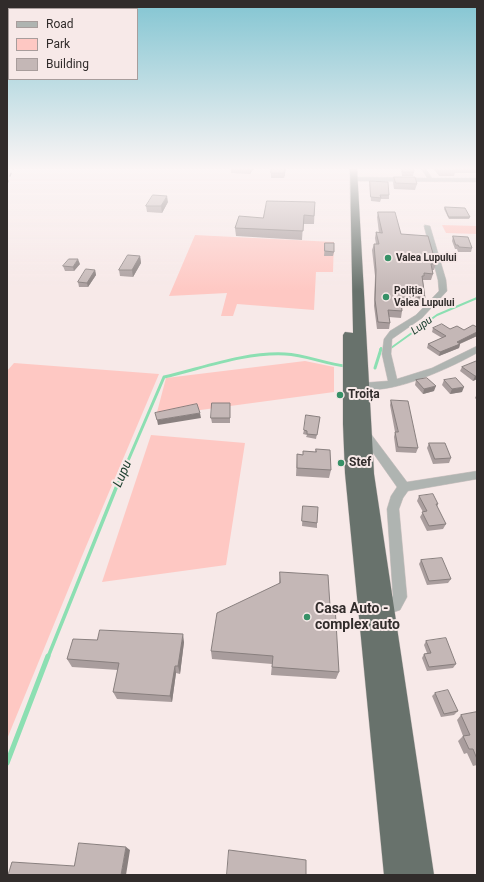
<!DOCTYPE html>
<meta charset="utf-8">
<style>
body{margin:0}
#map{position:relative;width:484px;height:882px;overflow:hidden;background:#f7e9e8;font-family:Roboto,sans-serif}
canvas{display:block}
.frame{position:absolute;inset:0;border:8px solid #312c2b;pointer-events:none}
.legend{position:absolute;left:8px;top:8px;width:130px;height:72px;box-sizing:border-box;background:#f7e9e8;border:1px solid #a89d9c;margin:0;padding:5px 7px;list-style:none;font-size:12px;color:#312c2b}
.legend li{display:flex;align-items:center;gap:8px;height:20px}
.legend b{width:20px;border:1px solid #a89d9c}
</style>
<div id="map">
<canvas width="484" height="882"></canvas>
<div class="frame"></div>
<ul class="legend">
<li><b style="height:5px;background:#afb4b1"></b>Road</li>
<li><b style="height:11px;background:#fec8c3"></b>Park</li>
<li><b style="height:11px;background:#c4b7b6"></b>Building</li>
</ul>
</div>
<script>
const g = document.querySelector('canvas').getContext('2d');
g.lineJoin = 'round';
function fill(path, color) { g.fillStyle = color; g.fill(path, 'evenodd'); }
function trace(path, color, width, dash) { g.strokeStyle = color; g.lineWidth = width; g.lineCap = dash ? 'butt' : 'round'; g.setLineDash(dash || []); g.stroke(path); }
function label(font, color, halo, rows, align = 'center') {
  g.font = font + ' Roboto,sans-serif'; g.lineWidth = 4; g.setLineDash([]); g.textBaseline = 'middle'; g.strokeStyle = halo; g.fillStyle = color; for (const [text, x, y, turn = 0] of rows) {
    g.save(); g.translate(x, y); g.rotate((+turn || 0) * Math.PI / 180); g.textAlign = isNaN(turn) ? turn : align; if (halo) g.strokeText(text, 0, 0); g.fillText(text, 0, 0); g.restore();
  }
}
fill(new Path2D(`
 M 442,225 L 477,226 L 477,234 L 446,233 Z
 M 195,235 L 334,242 L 333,272 L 316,272 L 314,310 L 237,304 L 233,316 L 221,316 L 227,293 L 169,296 Z
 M 305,361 L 334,367 L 334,392 L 156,416 L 166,378 Z
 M 14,363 L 159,374 L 82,556 L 7,739 L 7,371 Z
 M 151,435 L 245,443 L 226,565 L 102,582 Z`), '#fec8c3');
trace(new Path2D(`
 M 391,348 L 437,315 L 477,298
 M 380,350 L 381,348`), '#8cdfb2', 2);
trace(new Path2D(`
 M 375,368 L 381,349
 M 118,484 L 164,377 C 203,368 245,352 285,354 C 306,355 325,364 346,366`), '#8cdfb2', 3);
trace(new Path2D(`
 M 48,657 L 118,483`), '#8cdfb2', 3.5);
trace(new Path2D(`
 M 7,763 L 48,656`), '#8cdfb2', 5);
const minor = new Path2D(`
 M 421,168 L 425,168 L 432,178 L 477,178 L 477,182 L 354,181 L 351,179 L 354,177 L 427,178 Z
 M 425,225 L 430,226 L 446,280 L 447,291 L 422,318 L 392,339 L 391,354 L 397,379 L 432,368 L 477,346 L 477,353 C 450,368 389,397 358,388 L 356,386 L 358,384 L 361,383 L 388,381 L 382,354 L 384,339 L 390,331 L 416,315 L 439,291 L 438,280 L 424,226 Z
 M 364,429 L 368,430 L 407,482 L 477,471 L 477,479 L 408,491 L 403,498 L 399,509 L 407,597 L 400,610 L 383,616 L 378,614 L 376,609 L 378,604 L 390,600 L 393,596 L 387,509 L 391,496 L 397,487 L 359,433 L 360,430 Z`);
const highway = new Path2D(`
 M 350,168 L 357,168 L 374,474 L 434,875 L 384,875 L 345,473 L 343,424 L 343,335 L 345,332 L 353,333 Z`);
trace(minor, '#d3c7c6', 1);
trace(highway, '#d3c7c6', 1);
fill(minor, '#afb4b1');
fill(highway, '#68726c');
trace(new Path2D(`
 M 7,184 L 13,168`), '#5f5857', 1.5, [4, 4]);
fill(new Path2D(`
 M 231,168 L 254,168 L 250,174 L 231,173 Z
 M 272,168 L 286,168 L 284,178 L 271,178 L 271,173 Z
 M 401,168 L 413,168 L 414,172 L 413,176 L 402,176 Z
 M 434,168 L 477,168 L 477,173 L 455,173 L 454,176 L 439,176 L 434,169 Z
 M 394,177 L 417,184 L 415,190 L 394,189 L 393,183 Z
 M 370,181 L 389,195 L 389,199 L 381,199 L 380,202 L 371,201 L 370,185 Z
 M 168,202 L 162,213 L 147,212 L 146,206 Z
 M 315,202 L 314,224 L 303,224 L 302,240 L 236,236 L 235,228 L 263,218 Z
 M 445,207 L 470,217 L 469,219 L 449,219 L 444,209 Z
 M 378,212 L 401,234 L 436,264 L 434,270 L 432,270 L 433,274 L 431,280 L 423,280 L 423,281 L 425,298 L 423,304 L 417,304 L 416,306 L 402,305 L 402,311 L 401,318 L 389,317 L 390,323 L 389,329 L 377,329 L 374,306 L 375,276 L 372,250 L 374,244 L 376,244 L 375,238 L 376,232 L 379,233 L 377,217 Z
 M 453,236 L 472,248 L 471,252 L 458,252 L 457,249 L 455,249 L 452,241 Z
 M 325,243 L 334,252 L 333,256 L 324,256 Z
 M 140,256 L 141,263 L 133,277 L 120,276 L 119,270 Z
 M 80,264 L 74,271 L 65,271 L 63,266 Z
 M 95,270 L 96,275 L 88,287 L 79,287 L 78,282 Z
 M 477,327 L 477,336 L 460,344 L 459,348 L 439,356 L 427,348 L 428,344 L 442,338 L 432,332 L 433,328 L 464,330 Z
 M 477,361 L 477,379 L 473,381 L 460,371 L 462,367 Z
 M 416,380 L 434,391 L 423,394 L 415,385 Z
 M 444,380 L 462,392 L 450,394 L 442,385 Z
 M 477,394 L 477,400 L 475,398 Z
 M 391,400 L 418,448 L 416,453 L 396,452 L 394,437 L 395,432 L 390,405 Z
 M 230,403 L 230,423 L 212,423 L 211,418 Z
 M 320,417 L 316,439 L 306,437 L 307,435 L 303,434 L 304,430 Z
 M 429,443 L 451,458 L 449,463 L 433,464 L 427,448 Z
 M 316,449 L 331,470 L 329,478 L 296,476 L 297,454 L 303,455 L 303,451 L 315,452 Z
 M 419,496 L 438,504 L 437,507 L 446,524 L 443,529 L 427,531 L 420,517 L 423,512 L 417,501 Z
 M 303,506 L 317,523 L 317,528 L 302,526 Z
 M 421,560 L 451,579 L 448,583 L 427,585 L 419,564 Z
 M 280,572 L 330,606 L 339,672 L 336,679 L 271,675 L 272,664 L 212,659 L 211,651 L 279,583 Z
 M 97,640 L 184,642 L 180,674 L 176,673 L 172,702 L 117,699 L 113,692 L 118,670 L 72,667 L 67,659 Z
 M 426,641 L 456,664 L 453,668 L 427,671 L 422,658 L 424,654 L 427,653 L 424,645 Z
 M 435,693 L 458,711 L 454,715 L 441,717 L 432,696 Z
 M 477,712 L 477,765 L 473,766 L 467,753 L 464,754 L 458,741 L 463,736 L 457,720 L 461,715 Z`), '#a99d9d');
fill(new Path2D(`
 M 250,168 L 254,168 L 250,174 Z
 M 285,168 L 286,168 L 284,178 L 284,173 Z
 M 167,196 L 168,202 L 162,213 L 161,206 Z
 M 140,256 L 141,263 L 133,277 L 132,270 Z
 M 78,259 L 80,264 L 74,271 L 73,267 Z
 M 95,270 L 96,275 L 88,287 L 87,283 Z
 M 477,332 L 477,336 L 459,344 L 460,344 L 459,348 L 439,356 L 440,352 L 457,342 Z
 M 475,376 L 477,376 L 477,379 L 473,381 Z
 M 436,386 L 434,391 L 423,394 L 424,389 Z
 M 464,387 L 462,392 L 450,394 L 452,389 Z
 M 200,413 L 201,418 L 158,425 L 157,420 Z
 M 183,634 L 184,642 L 180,674 L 178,666 Z
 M 175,666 L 176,673 L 172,702 L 170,696 Z
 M 126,847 L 130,850 L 126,875 L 121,875 Z`), '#89807f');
const building = new Path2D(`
 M 272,168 L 285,168 L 284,173 L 271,173 Z
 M 402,168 L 413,168 L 414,172 L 403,172 Z
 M 437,168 L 477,168 L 453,168 L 456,171 L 440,171 Z
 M 394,177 L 415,177 L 417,184 L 396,183 Z
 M 370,181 L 388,182 L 389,195 L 380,195 L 381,198 L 371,197 Z
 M 153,195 L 167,196 L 161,206 L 146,206 Z
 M 267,201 L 315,202 L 314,216 L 304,215 L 303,231 L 235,228 L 239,216 L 263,218 Z
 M 445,207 L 465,208 L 470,217 L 449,217 Z
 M 378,212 L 395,212 L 401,234 L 428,236 L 436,264 L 431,264 L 433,274 L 424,273 L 424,276 L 422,276 L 425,298 L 418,297 L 418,300 L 401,298 L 402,311 L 388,310 L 390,323 L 378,322 L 375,300 L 376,270 L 374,244 L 379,244 L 376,232 L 382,233 Z
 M 453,236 L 468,237 L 472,248 L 459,247 L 458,245 L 456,245 Z
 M 325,243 L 334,243 L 334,252 L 325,251 Z
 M 128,255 L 140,256 L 132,270 L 119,270 Z
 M 69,259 L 78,259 L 73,267 L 63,266 Z
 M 86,269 L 95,270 L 87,283 L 78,282 Z
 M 442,324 L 450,329 L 457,326 L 464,330 L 473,325 L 477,327 L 477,332 L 457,342 L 460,344 L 440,352 L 428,344 L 446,336 L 433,328 Z
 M 477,361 L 477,376 L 475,376 L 462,367 Z
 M 427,378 L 436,386 L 424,389 L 416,380 Z
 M 456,378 L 464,387 L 452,389 L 444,380 Z
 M 391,400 L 408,401 L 418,448 L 398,447 L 395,432 L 398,432 Z
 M 212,403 L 230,403 L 230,418 L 211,418 Z
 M 197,404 L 200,413 L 157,420 L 155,413 Z
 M 306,415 L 320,417 L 317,435 L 307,434 L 307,431 L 304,430 Z
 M 429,443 L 445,443 L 451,458 L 435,459 Z
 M 316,449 L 330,450 L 331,470 L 297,468 L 297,454 L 303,455 L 303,451 L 316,452 Z
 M 433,494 L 438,504 L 436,504 L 446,524 L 429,526 L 422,512 L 427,511 L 419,496 Z
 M 303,506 L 318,507 L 317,523 L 302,521 Z
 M 442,558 L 451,579 L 429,581 L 421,560 Z
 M 280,572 L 328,575 L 330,606 L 335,606 L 339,672 L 272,667 L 273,656 L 211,651 L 217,613 L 280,583 Z
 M 100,630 L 183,634 L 178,666 L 175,666 L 170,696 L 113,692 L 119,663 L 67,659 L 73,639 L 97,640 Z
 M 446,638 L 456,664 L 429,667 L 424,654 L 431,653 L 426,641 Z
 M 448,690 L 458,711 L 444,714 L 435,693 Z
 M 477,712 L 477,759 L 473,749 L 469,749 L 463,736 L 470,735 L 461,715 Z
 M 79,843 L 126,847 L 121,875 L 8,875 L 12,862 L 74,866 Z
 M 229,850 L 306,860 L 306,875 L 227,875 Z`);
fill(building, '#c4b7b6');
trace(building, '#89807f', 1);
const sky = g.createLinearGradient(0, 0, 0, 291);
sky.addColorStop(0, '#83c5d2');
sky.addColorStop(0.58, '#fbf5f5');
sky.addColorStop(1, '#fbf5f500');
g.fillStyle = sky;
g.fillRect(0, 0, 484, 291);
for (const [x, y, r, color] of [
 [388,258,4,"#379167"],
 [386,297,4,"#379167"],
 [340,395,4,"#379167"],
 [341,463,4,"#379167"],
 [307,617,4,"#379167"]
]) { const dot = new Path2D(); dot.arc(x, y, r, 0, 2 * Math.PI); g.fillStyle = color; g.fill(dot); trace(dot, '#f7e9e8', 1.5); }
label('bold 10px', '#312c2b', '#f7e9e8', [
 ["Valea Lupului",396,258],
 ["Poliția",394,291],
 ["Valea Lupului",394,303]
], 'left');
label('italic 11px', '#183c2b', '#f7e9e8', [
 ["Lupu",422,326,-36]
]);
label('bold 12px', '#312c2b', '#f7e9e8', [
 ["Troița",348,395],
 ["Stef",349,463]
], 'left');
label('italic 13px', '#183c2b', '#f7e9e8', [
 ["Lupu",123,474,-67]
]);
label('bold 14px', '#312c2b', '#f7e9e8', [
 ["Casa Auto -",315,609],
 ["complex auto",315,625]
], 'left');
</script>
